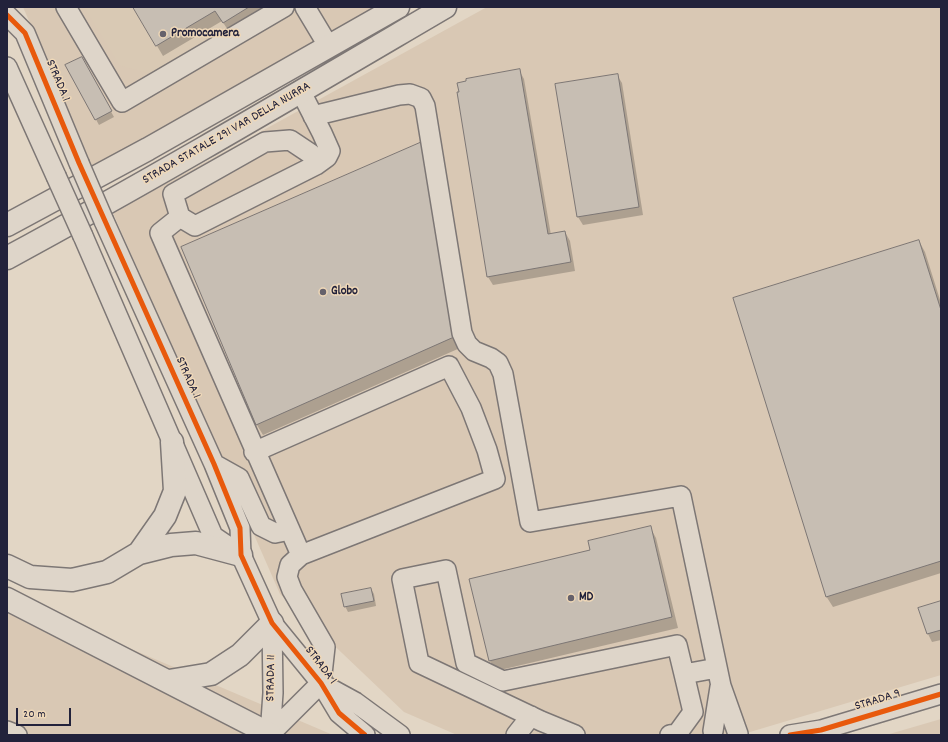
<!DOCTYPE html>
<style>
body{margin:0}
#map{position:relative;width:948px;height:742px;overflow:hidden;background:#e2d6c5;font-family:Dekko,sans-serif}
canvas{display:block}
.frame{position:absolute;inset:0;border:8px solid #22223b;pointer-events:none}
.scale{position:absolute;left:16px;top:708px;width:55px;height:18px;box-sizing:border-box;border:2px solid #22223b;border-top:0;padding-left:5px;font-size:12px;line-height:14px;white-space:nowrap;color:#22223b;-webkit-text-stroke:3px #efd8b8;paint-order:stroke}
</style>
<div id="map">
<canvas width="948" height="742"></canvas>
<div class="frame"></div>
<div class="scale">20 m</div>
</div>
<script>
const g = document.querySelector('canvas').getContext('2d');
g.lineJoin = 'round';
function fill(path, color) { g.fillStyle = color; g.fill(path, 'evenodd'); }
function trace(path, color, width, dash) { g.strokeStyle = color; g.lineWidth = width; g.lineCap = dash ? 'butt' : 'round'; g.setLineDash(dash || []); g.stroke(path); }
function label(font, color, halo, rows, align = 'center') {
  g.font = font + ' Dekko,sans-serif'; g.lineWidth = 3; g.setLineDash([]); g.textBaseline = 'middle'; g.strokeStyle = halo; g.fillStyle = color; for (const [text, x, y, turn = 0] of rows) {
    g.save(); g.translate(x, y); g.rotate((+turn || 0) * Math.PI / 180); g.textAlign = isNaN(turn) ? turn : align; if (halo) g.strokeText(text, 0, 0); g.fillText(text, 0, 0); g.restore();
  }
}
fill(new Path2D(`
 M 23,7 L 381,7 L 93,169 Z
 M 487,7 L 941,7 L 941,675 L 740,735 L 457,735 L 404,712 L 280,594 L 113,213 Z
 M 7,596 L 333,735 L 7,735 Z
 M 941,719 L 941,735 L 886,735 Z`), '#d9c8b4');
fill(new Path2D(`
 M 84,7 L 133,7 L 156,46 L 215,11 L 223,23 L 249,7 L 256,18 L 158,76 L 119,65 Z`), '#d9c9b4');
fill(new Path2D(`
 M 134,7 L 274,7 L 230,33 L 222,21 L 163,56 Z
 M 81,58 L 114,117 L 99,125 L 67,66 Z
 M 519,70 L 524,79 L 551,235 L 565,232 L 570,241 L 575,271 L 493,285 L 488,277 Z
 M 617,75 L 622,83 L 643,215 L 583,225 L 578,217 L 557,85 Z
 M 427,154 L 460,348 L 263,435 L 257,425 L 182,248 Z
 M 919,241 L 925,252 L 941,303 L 941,573 L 833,607 L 826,596 Z
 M 650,527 L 656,538 L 678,628 L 496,671 L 490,661 L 591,551 Z
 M 371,589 L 374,594 L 376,606 L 348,612 L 345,606 Z
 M 941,602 L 941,640 L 932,642 L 928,634 L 920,609 Z`), '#0003');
const building = new Path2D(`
 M 133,7 L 249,7 L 223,23 L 215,11 L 156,46 Z
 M 82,57 L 112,111 L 95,120 L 65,65 Z
 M 520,69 L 548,234 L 565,231 L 571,262 L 487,277 L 457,92 L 459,92 L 457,83 L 466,81 L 466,79 Z
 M 618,74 L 639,207 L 577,217 L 555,84 Z
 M 422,142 L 454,337 L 256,425 L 181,247 Z
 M 919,240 L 941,310 L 941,561 L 826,597 L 733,298 Z
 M 651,526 L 672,617 L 489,661 L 469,579 L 590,550 L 588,541 Z
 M 371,588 L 374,601 L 344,607 L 341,594 Z
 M 941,601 L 941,630 L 927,634 L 918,608 Z`);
fill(building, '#c7beb3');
trace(building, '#7d7775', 1);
const minor = new Path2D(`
 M 66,7 L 122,102 L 284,7
 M 305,7 L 329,47
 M 7,15 L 25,33 L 79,163
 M 7,67 L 56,176
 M 313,116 L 399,95 L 410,94 L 421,98 L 425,106 L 462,333 L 467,344 L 474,351 L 491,358 L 498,363 L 503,374 L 530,522 L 681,496 L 721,686 L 738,734
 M 180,217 L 173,194 L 265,142 L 290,140 L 311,154 L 316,165
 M 104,221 L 214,464 L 240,528 L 241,555 L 272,623 L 321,683 L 339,713 L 365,735
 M 83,236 L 213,536 L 235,551
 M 254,452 L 449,366 L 471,408 L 487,450 L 495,479 L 301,555 L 290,565 L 287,577 L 292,590 L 325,647 L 321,683
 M 214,464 L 239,478 L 261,526 L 275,533 L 290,530
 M 301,555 L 160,233 L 180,217 L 195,226 L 316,165 L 327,157 L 330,151 L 322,133 L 301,92
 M 322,684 L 355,702 L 400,735
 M 7,731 L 17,735
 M 713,731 L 720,687
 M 270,734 L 321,683
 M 270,735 L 273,693 L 272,623
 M 516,735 L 531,716
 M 575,735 L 541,721 L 419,663 L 402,579 L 446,570 L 466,663 L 503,681 L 677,645 L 684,674 L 717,668
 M 670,735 L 677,734 L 693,712 L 684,674
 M 790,735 L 821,730 L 941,694`);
const major = new Path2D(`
 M 7,225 L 148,149 L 398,7
 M 7,258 C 155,178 300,92 445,7
 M 139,553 L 171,545 L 196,543 L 241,555
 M 7,566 L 30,577 L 72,580 L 107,572 L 139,553 L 165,516 L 175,491 L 172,442
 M 7,599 L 270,734
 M 169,681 L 211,674 L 240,655 L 272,623`);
trace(minor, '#7d7775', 22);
trace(major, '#7d7775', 25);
trace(minor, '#ded5c9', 19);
trace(major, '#ded5c9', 22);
const minorBridge = new Path2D(`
 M 79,163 L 104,221
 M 56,176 L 83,236`);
trace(minorBridge, '#7d7775', 22, []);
trace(minorBridge, '#ded5c9', 19);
trace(new Path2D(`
 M 7,15 L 25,33 L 79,163 L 214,464 L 240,528 L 241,555 L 272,623 L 321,683 L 339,713 L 365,735
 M 790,735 L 821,730 L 941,694`), '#e8590c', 5);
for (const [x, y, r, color] of [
 [163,34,4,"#65616b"],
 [323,292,4,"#65616b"],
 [571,598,4,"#65616b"]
]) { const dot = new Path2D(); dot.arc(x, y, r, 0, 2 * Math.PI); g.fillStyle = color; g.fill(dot); trace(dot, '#efd8b8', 1.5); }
label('bold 13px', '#22223b', '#efd8b8', [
 ["Promocamera",171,34],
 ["Globo",331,292],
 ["MD",579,598]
], 'left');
label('13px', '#22223b', '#efd8b8', [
 ["STRADA 1",57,81,67],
 ["STRADA STATALE 291 VAR DELLA NURRA",227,134,-30],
 ["STRADA 1",187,378,66],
 ["STRADA 1",320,666,53],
 ["STRADA 11",272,678,-89],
 ["STRADA 9",878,701,-17]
]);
</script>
